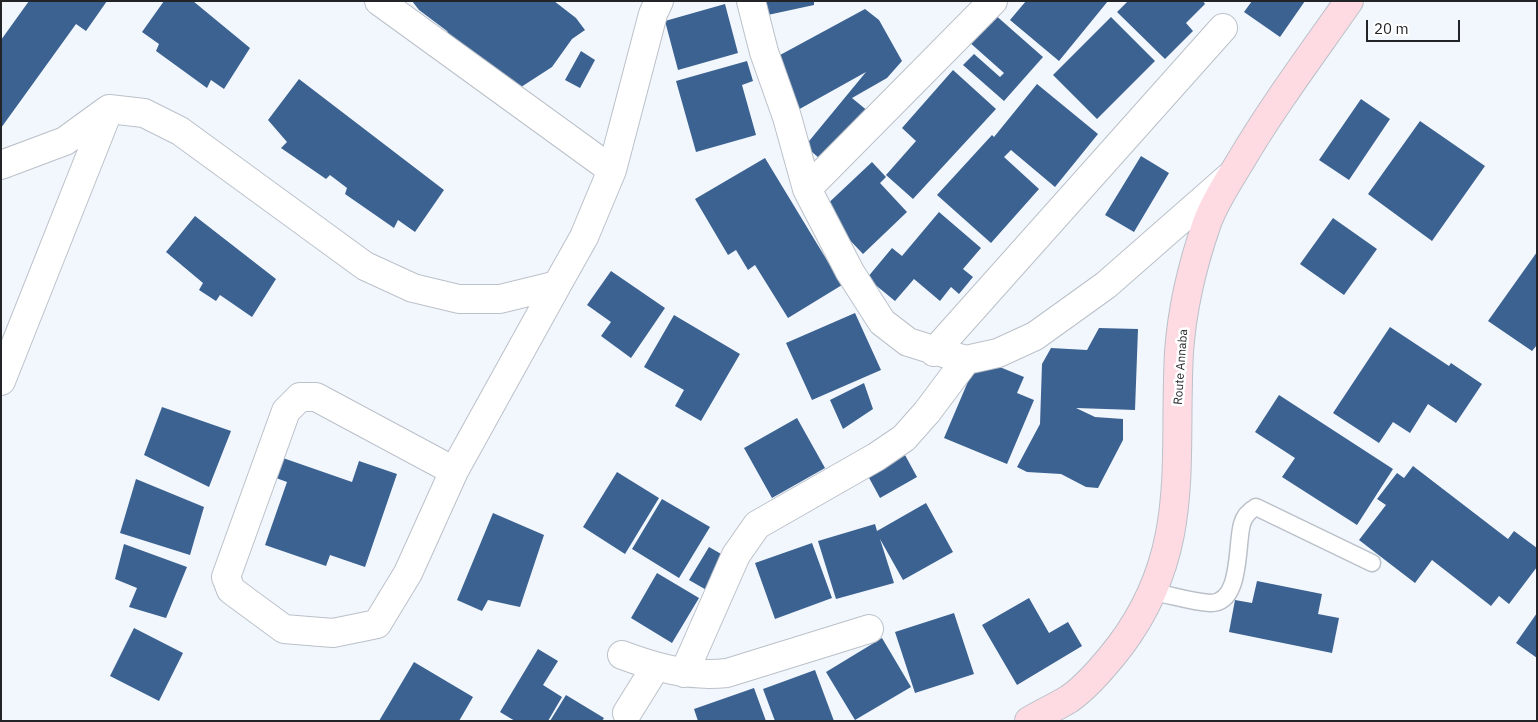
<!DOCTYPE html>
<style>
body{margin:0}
#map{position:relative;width:1538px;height:722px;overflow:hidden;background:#f2f7fe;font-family:"IBM Plex Sans",sans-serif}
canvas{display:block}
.frame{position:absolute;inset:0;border:2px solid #222427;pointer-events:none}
.scale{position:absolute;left:1366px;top:20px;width:94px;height:22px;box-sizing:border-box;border:2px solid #222427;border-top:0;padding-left:6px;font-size:15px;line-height:18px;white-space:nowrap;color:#222427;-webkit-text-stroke:4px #fff;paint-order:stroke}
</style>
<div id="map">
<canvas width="1538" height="722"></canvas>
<div class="frame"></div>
<div class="scale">20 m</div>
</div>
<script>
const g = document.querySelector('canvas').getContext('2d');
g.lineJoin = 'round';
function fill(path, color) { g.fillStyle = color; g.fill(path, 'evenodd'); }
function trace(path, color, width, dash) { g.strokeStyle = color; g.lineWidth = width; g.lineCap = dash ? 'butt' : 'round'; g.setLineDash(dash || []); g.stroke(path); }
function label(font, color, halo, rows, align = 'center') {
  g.font = font + ' "IBM Plex Sans",sans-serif'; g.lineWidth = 5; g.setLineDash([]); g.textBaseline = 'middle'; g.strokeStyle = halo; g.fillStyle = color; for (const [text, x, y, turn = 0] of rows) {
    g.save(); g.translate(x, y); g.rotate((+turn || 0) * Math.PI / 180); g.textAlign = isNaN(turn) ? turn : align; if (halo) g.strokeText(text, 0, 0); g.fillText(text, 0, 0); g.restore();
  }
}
fill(new Path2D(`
 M 29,1 L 107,1 L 86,31 L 76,24 L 1,128 L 1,40 Z
 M 164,1 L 193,1 L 250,48 L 224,89 L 211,80 L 207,88 L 156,51 L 159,44 L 142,32 Z
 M 412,1 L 554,1 L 576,18 L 585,30 L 572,39 L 552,67 L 518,89 L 455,43 L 447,31 L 419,10 Z
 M 760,1 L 814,1 L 814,5 L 763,16 Z
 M 1026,1 L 1108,1 L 1059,61 L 1010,20 Z
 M 1128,1 L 1203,1 L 1205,4 L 1186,23 L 1193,31 L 1165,59 L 1117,12 Z
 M 1252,1 L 1305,1 L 1280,37 L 1244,12 Z
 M 725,4 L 738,53 L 678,70 L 665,21 Z
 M 865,9 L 879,20 L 902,61 L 887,78 L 852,98 L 869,112 L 819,158 L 805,146 L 866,72 L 796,111 L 769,61 Z
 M 993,13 L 1043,57 L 1004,101 L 963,65 L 974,54 L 1000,77 L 1004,73 L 968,41 Z
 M 1111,17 L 1155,61 L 1097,119 L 1053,75 Z
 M 581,51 L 595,60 L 580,88 L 565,80 Z
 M 747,61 L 753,81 L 742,85 L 756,135 L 696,152 L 676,81 Z
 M 953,70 L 996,109 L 913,199 L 886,175 L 916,141 L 902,128 Z
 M 299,79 L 444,190 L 415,232 L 398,220 L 394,228 L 345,194 L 347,188 L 330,175 L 326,179 L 281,148 L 287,142 L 268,120 Z
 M 1037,84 L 1098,134 L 1055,187 L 1011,150 L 1004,157 L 1039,189 L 991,243 L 937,195 L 992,135 L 994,137 Z
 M 1361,99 L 1390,119 L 1349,180 L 1319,160 Z
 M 1420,121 L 1485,166 L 1432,241 L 1368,194 Z
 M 1141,156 L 1169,173 L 1134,232 L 1105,215 Z
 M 765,158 L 842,285 L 788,318 L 755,265 L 748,270 L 736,250 L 728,255 L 695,199 Z
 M 872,162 L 886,177 L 880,183 L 907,212 L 863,254 L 821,210 Z
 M 939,212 L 981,248 L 963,269 L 973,277 L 959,294 L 951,287 L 940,301 L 914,279 L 895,301 L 867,278 L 892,248 L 902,256 Z
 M 195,216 L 276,279 L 252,317 L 220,295 L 216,301 L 199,290 L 203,283 L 166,252 Z
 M 1333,218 L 1377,249 L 1344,295 L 1300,264 Z
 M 1537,252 L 1537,345 L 1532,351 L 1488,321 Z
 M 611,271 L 665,308 L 631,358 L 601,336 L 611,322 L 587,305 Z
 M 855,313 L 881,370 L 812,400 L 786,343 Z
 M 674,315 L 740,354 L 701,421 L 675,406 L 684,390 L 644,367 Z
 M 1390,327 L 1449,366 L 1451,363 L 1482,384 L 1456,423 L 1428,404 L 1410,433 L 1393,422 L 1379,443 L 1333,413 Z
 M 1099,328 L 1138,329 L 1135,410 L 1076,408 L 1095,417 L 1123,419 L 1123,440 L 1098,488 L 1086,487 L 1061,474 L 1027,472 L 1017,467 L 1040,424 L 1042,364 L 1051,348 L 1087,350 Z
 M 978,358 L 1024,377 L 1017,393 L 1034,400 L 1007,464 L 944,438 Z
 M 864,383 L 873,409 L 843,429 L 830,400 Z
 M 1279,395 L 1393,469 L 1357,525 L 1282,477 L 1295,458 L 1255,432 Z
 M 162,407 L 231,431 L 209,487 L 144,455 Z
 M 797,418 L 825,468 L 772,498 L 744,448 Z
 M 905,455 L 917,477 L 880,498 L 868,476 Z
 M 283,458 L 352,482 L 359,461 L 397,474 L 365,567 L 330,555 L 326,566 L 265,545 L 287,482 L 276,478 Z
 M 1413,466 L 1508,539 L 1514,531 L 1537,548 L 1537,567 L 1509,604 L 1499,596 L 1491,606 L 1432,560 L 1415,583 L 1359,540 L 1386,505 L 1377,499 L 1397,473 L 1404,478 Z
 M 617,472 L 659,498 L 625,554 L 583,527 Z
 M 136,479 L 204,507 L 190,555 L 120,533 Z
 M 662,499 L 710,527 L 679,578 L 632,549 Z
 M 926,503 L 953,552 L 903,580 L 880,539 L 894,583 L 836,599 L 818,541 L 875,524 L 877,531 Z
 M 493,513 L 544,535 L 520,607 L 488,600 L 482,611 L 457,600 Z
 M 812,543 L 832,598 L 775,619 L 755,563 Z
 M 124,544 L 187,567 L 166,618 L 129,607 L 137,588 L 115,579 Z
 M 709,547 L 730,559 L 710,592 L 689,580 Z
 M 657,573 L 699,598 L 672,643 L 631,618 Z
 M 1257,581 L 1322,594 L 1318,614 L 1339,618 L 1332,653 L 1229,632 L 1235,600 L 1252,603 Z
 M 1029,598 L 1049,633 L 1068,622 L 1082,646 L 1017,685 L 982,625 Z
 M 954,613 L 974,674 L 915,693 L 895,632 Z
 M 1537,613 L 1537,658 L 1516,643 Z
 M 134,628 L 183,653 L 159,701 L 110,676 Z
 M 882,638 L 911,687 L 855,720 L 826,672 Z
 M 538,649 L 558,661 L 543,685 L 562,697 L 548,721 L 515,721 L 500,712 Z
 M 414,662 L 473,697 L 459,721 L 379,721 Z
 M 815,670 L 834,721 L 775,721 L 763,689 Z
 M 754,688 L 766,721 L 698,721 L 694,709 Z
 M 566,695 L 604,718 L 602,721 L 550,721 Z`), '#3b6291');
const lane = new Path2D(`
 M 1153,592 C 1171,595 1191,602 1210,603 C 1242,604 1236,545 1242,524 C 1244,516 1249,511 1256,507 L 1372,563`);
const street = new Path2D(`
 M 379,1 L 612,170
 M 751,1 L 764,52 L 787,117 L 807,189 L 850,272 L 882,322 L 908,342 L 966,360 L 998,353 L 1035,336 L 1106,285 L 1228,178
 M 1,165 L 65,141 L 109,109 L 144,113 L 180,131 L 365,266 L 413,288 L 459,299 L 500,299 L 557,285 L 584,237 L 612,170 L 653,14 L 659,1
 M 807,189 L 993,1
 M 934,352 L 1223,28
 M 1,381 L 109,109
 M 454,471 L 316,397 L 300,397 L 286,411 L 226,577 L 231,590 L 284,629 L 333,633 L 377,624 L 408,573 L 454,471 L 557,285
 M 622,655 C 657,668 689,677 727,673 L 869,629
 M 684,673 L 736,555 L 757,525 L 876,457 L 904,438 L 927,412 L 966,360
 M 627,713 L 655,668`);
const secondary = new Path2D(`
 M 1029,721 C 1042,713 1056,707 1069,699 C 1088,686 1106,664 1120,646 C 1192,550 1173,463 1179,352 C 1182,310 1193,263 1207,223 C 1215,201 1228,182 1240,162 C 1273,106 1312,54 1349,1`);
trace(lane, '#bbc1c9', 19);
trace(street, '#bbc1c9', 30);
trace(secondary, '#bbc1c9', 30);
trace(lane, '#fff', 16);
trace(street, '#fff', 28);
trace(secondary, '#fedbe2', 28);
label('12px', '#222427', '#fff', [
 ["Route Annaba",1181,367,-86]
]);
</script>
